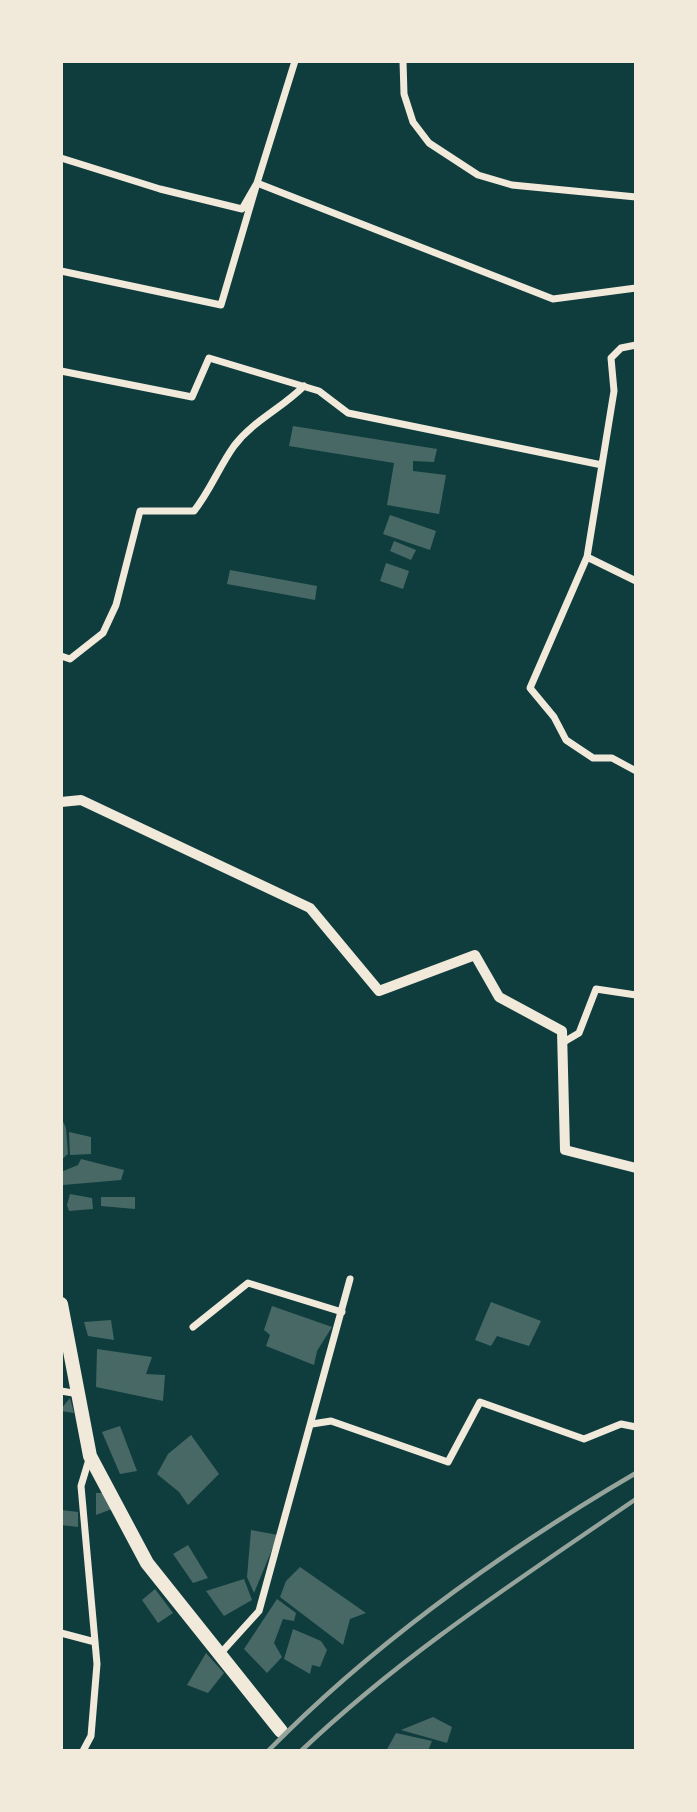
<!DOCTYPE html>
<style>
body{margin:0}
#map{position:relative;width:697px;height:1812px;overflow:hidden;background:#0f3d3e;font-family:"Space Grotesk",sans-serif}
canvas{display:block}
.frame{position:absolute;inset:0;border:63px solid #f1e9da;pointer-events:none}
</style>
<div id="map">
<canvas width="697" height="1812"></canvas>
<div class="frame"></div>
</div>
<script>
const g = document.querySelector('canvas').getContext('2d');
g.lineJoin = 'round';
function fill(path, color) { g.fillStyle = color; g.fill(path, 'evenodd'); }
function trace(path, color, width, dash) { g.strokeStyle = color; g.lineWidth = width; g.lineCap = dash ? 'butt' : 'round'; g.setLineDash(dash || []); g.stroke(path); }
fill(new Path2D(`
 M 293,426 L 437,449 L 434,462 L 413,461 L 413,471 L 446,475 L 439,514 L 387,505 L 394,463 L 289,446 Z
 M 390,515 L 436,531 L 430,550 L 383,534 Z
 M 394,541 L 416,550 L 411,560 L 390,551 Z
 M 386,563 L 409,571 L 403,589 L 380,581 Z
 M 230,570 L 317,586 L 315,600 L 227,584 Z
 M 61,1117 L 66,1128 L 68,1154 L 61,1160 Z
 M 69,1132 L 91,1137 L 91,1154 L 70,1155 Z
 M 81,1159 L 124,1170 L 121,1180 L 63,1185 L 61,1172 L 78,1165 Z
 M 70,1194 L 92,1198 L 93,1209 L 69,1211 L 67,1205 Z
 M 101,1197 L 135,1197 L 135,1209 L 101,1206 Z
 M 491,1302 L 541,1321 L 529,1346 L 497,1336 L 491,1346 L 475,1340 Z
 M 272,1306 L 332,1327 L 317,1351 L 314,1365 L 266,1346 L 270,1335 L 264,1330 Z
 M 111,1320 L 114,1340 L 88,1336 L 84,1322 Z
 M 97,1349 L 152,1357 L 146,1374 L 165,1375 L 163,1401 L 96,1387 Z
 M 70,1398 L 74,1413 L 61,1411 L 61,1409 Z
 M 120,1426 L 137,1471 L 120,1474 L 102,1432 Z
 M 191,1435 L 219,1474 L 188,1505 L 179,1492 L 157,1474 L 168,1454 Z
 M 96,1493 L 106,1493 L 112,1509 L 96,1515 Z
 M 61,1510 L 78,1512 L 78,1527 L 61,1525 Z
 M 251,1530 L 278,1535 L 254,1593 L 247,1577 Z
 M 188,1545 L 208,1578 L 193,1583 L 173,1554 Z
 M 300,1567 L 366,1613 L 350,1619 L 343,1645 L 280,1597 L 286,1581 Z
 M 244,1579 L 252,1600 L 224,1616 L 206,1591 Z
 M 155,1589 L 173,1613 L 158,1623 L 142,1600 Z
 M 277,1599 L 296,1613 L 294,1621 L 283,1619 L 274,1643 L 282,1657 L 267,1673 L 244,1649 Z
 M 293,1629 L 321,1641 L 327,1650 L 320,1667 L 312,1665 L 310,1674 L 284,1659 Z
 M 206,1653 L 224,1673 L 208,1693 L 187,1685 Z
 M 433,1717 L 452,1727 L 447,1743 L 401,1730 Z
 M 396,1733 L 432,1741 L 428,1751 L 386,1751 Z`), '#486865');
trace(new Path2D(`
 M 403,61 L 404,94 L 413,122 L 429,143 L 478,175 L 512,185 L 636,197
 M 61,158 L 160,189 L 242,209 L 257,183 L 295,61
 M 61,271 L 221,305 L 257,183 L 553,299 L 636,288
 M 636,345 L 621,348 L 611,358 L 614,391 L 587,557 L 530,688 L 554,717 L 566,740 L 593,758 L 612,758 L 636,771
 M 61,371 L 192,397 L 209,358 L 319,391 L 348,413 L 602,465
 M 587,557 L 636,581
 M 61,656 L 70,659 L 103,633 L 116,605 L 140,511 L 194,511 C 210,491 219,467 234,446 C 254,420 281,409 304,386
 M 562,1043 L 579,1033 L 596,989 L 636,995
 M 193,1327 L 248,1283 L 342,1312
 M 61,1391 L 79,1394
 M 312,1424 L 331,1421 L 448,1462 L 480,1402 L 584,1439 L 621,1424 L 636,1427
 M 61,1633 L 95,1642
 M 220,1654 L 259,1611 L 350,1279
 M 83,1751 L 91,1736 L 97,1664 L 81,1486 L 90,1456`), '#f1e9da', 7);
trace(new Path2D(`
 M 61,802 L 81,800 L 310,908 L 379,991 L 475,955 L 499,997 L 562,1031 L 565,1150 L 636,1168`), '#f1e9da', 10);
trace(new Path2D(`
 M 61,1304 L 90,1456 L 147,1563 L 281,1731`), '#f1e9da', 14);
trace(new Path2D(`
 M 268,1751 C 374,1643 506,1549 636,1473
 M 301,1751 C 403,1654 521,1578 636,1499`), '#97a49c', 4.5);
</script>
